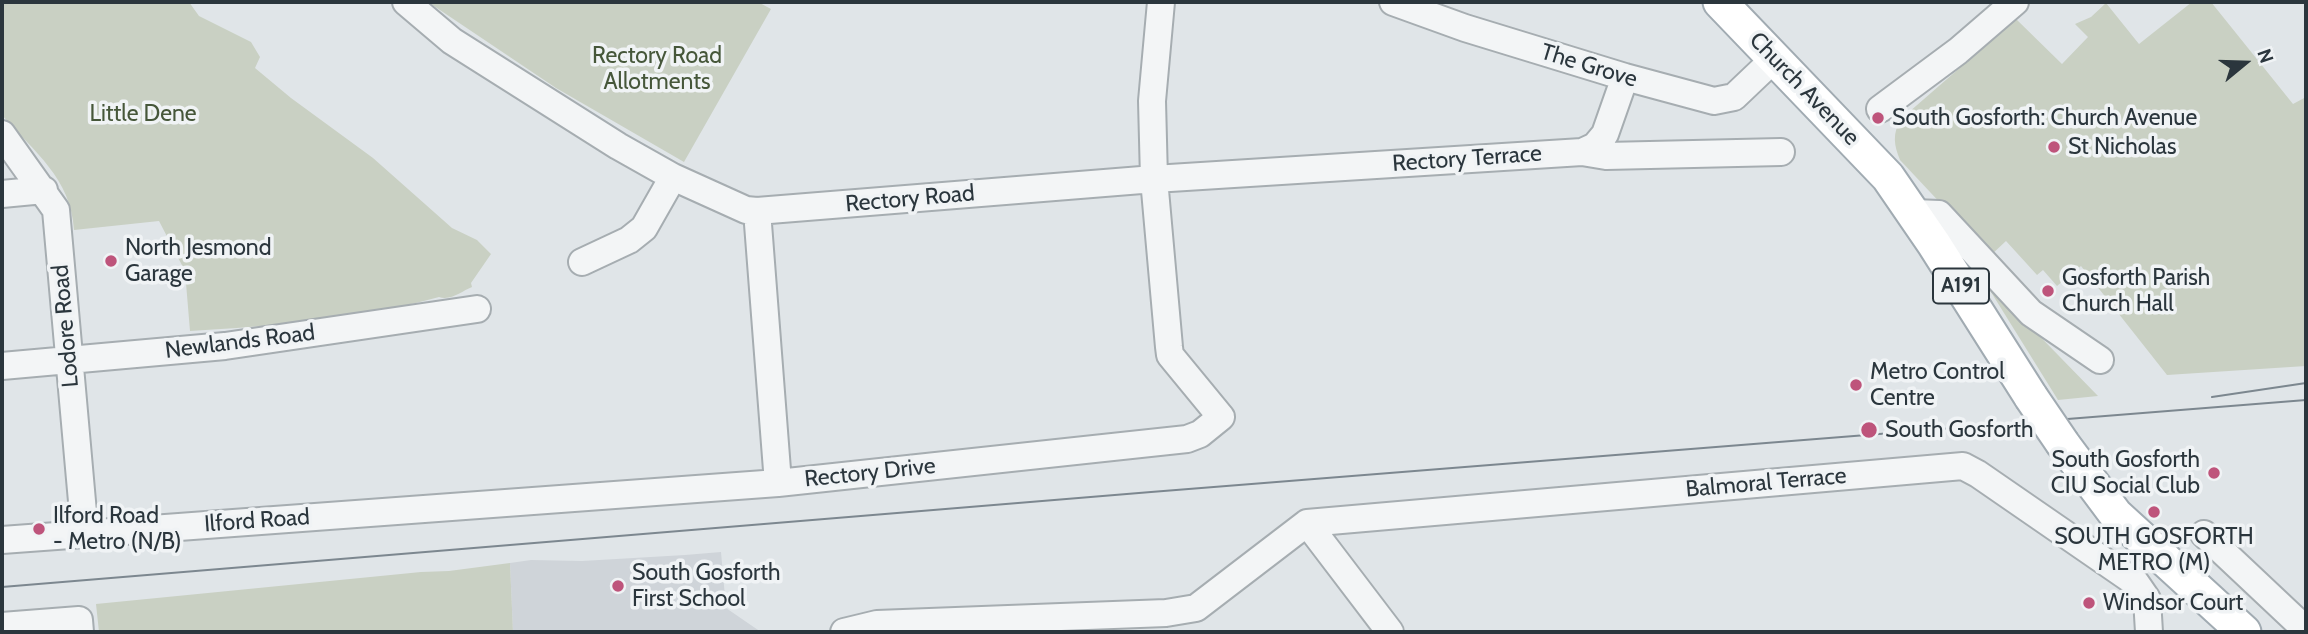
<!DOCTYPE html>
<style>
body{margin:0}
#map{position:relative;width:2308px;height:634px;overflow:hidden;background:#e0e5e8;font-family:Cabin,sans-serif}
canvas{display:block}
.frame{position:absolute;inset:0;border:4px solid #2b363d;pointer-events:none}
.north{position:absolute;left:2210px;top:28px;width:70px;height:70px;-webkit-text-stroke:5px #f0f3f5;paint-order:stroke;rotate:71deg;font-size:19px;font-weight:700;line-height:28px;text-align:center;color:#2b363d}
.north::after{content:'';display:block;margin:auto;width:24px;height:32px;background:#2b363d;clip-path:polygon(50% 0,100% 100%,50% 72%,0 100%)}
</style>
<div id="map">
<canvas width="2308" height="634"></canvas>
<div class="frame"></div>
<div class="north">N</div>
</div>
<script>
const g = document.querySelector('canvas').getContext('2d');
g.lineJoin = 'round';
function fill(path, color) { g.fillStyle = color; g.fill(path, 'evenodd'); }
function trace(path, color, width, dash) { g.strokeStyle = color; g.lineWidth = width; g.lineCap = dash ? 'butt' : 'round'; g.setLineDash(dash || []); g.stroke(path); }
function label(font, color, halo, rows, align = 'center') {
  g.font = font + ' Cabin,sans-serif'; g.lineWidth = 7; g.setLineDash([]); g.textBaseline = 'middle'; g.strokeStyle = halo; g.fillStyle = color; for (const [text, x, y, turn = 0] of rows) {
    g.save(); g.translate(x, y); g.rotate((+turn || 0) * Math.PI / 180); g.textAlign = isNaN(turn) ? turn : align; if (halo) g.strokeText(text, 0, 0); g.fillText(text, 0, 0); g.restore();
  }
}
fill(new Path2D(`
 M 721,552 L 726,608 L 761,632 L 513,632 L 510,563 L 531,560 L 582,561 L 685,555 Z`), '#cfd4d9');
fill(new Path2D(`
 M 2,2 L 189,2 L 199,16 L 251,42 L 260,57 L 255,68 L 291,98 L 373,158 L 452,228 L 477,240 L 491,254 L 471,283 L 472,287 C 462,291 451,301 439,297 C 358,320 273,326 190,331 L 185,271 L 159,221 L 74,230 C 71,178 34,152 2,115 Z
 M 428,2 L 758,2 L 771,9 L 684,162 L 556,88 Z
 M 2192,2 L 2211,2 L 2293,104 L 2306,97 L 2306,366 L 2167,375 L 2081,266 L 2057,286 L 2043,270 L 2037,275 L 2006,241 L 1990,256 L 1900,160 C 1894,145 1892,134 1901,119 L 2016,19 L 2062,64 L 2088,37 L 2075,24 L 2091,17 L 2106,3 L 2139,44 Z
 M 1981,276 L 2098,396 L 2058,400 Z
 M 510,563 L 513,632 L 99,632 L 96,604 L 421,572 L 449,571 Z`), '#c9d0c3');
const minor = new Path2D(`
 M 406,2 L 452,41 L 618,146 L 673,177 L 746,210 L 757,211 L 1154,179 L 1582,152 L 1606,156 L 1781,152
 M 1393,2 L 1465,28 L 1625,77 L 1714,101 L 1734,97 L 1775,58
 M 1880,109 L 1958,51 L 2015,2
 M 2,134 L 56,210 L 85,535
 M 1582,152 L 1595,146 L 1605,134 L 1625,77
 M 2,194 L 44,190
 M 757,211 L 778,483
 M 1914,213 L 1939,214 L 2031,313 L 2100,360
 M 582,262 L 629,240 L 644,228 L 673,177
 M 2,366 L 225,346 L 477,309
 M 1307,523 L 1963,466 L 1978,474 L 2136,583 L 2147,599 L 2149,632
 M 1307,523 L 1390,632
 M 2204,534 L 2306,630
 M 2,540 L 778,483 L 1187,439 L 1200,434 L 1221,417 L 1170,355 L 1169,347 L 1154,179 L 1152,101 L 1161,2
 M 2,626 L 79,620 L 80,632
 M 844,632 L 877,624 L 1166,613 L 1196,608 L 1307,523`);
const major = new Path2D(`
 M 1720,2 L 1888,177 L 1934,244 L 2031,397
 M 2063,444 L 2116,515 L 2244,632`);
trace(minor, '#a6adb1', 30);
trace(major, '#a1abb2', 37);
trace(minor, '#f3f5f6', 26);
trace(major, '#fff', 33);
trace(new Path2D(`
 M 2212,397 L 2306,383
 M 2,587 L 1151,492 L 2306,400`), '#7c878f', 2);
const majorBridge = new Path2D(`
 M 2031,397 L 2063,444`);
trace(majorBridge, '#a1abb2', 37, []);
trace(majorBridge, '#fff', 33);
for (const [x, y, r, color] of [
 [1878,118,7,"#be547b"],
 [2054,147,7,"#be547b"],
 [111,261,7,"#be547b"],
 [2048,291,7,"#be547b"],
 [1856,385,7,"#be547b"],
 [1869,430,9,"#be547b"],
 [2214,473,7,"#be547b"],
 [2154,512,7,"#be547b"],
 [39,529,7,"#be547b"],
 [618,586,7,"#be547b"],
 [2089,603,7,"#be547b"]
]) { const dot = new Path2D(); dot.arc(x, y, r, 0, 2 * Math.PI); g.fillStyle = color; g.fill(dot); trace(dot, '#f0f3f5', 2.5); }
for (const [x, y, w] of [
 [1961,286,56]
]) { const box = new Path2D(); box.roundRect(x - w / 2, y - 17.5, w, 35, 5); g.fillStyle = '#f0f3f5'; g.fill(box); trace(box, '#2b363d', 2); }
label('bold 21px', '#2b363d', null, [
 ["A191",1961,286]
]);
label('23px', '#46573a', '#f0f3f5', [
 ["Rectory Road",657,56],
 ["Allotments",657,82],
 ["Little Dene",143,114]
]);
label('23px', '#2b363d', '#f0f3f5', [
 ["The Grove",1589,66,17],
 ["Church Avenue",1804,89,46],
 ["Rectory Terrace",1467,159,-4],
 ["Rectory Road",910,199,-5],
 ["Lodore Road",66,326,-95],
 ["Newlands Road",240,342,-7],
 ["Rectory Drive",870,473,-6],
 ["Balmoral Terrace",1766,483,-5],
 ["Ilford Road",257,521,-4]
]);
label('23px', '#2b363d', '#f0f3f5', [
 ["South Gosforth: Church Avenue",1892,118],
 ["St Nicholas",2068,147],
 ["North Jesmond",125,248],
 ["Garage",125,274],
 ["Gosforth Parish",2062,278],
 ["Church Hall",2062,304],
 ["Metro Control",1870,372],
 ["Centre",1870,398],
 ["South Gosforth",1885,430],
 ["South Gosforth",2200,460,"right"],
 ["CIU Social Club",2200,486,"right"],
 ["Ilford Road",53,516],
 ["- Metro (N/B)",53,542],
 ["SOUTH GOSFORTH",2154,537,"center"],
 ["METRO (M)",2154,563,"center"],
 ["South Gosforth",632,573],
 ["First School",632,599],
 ["Windsor Court",2103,603]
], 'left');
</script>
